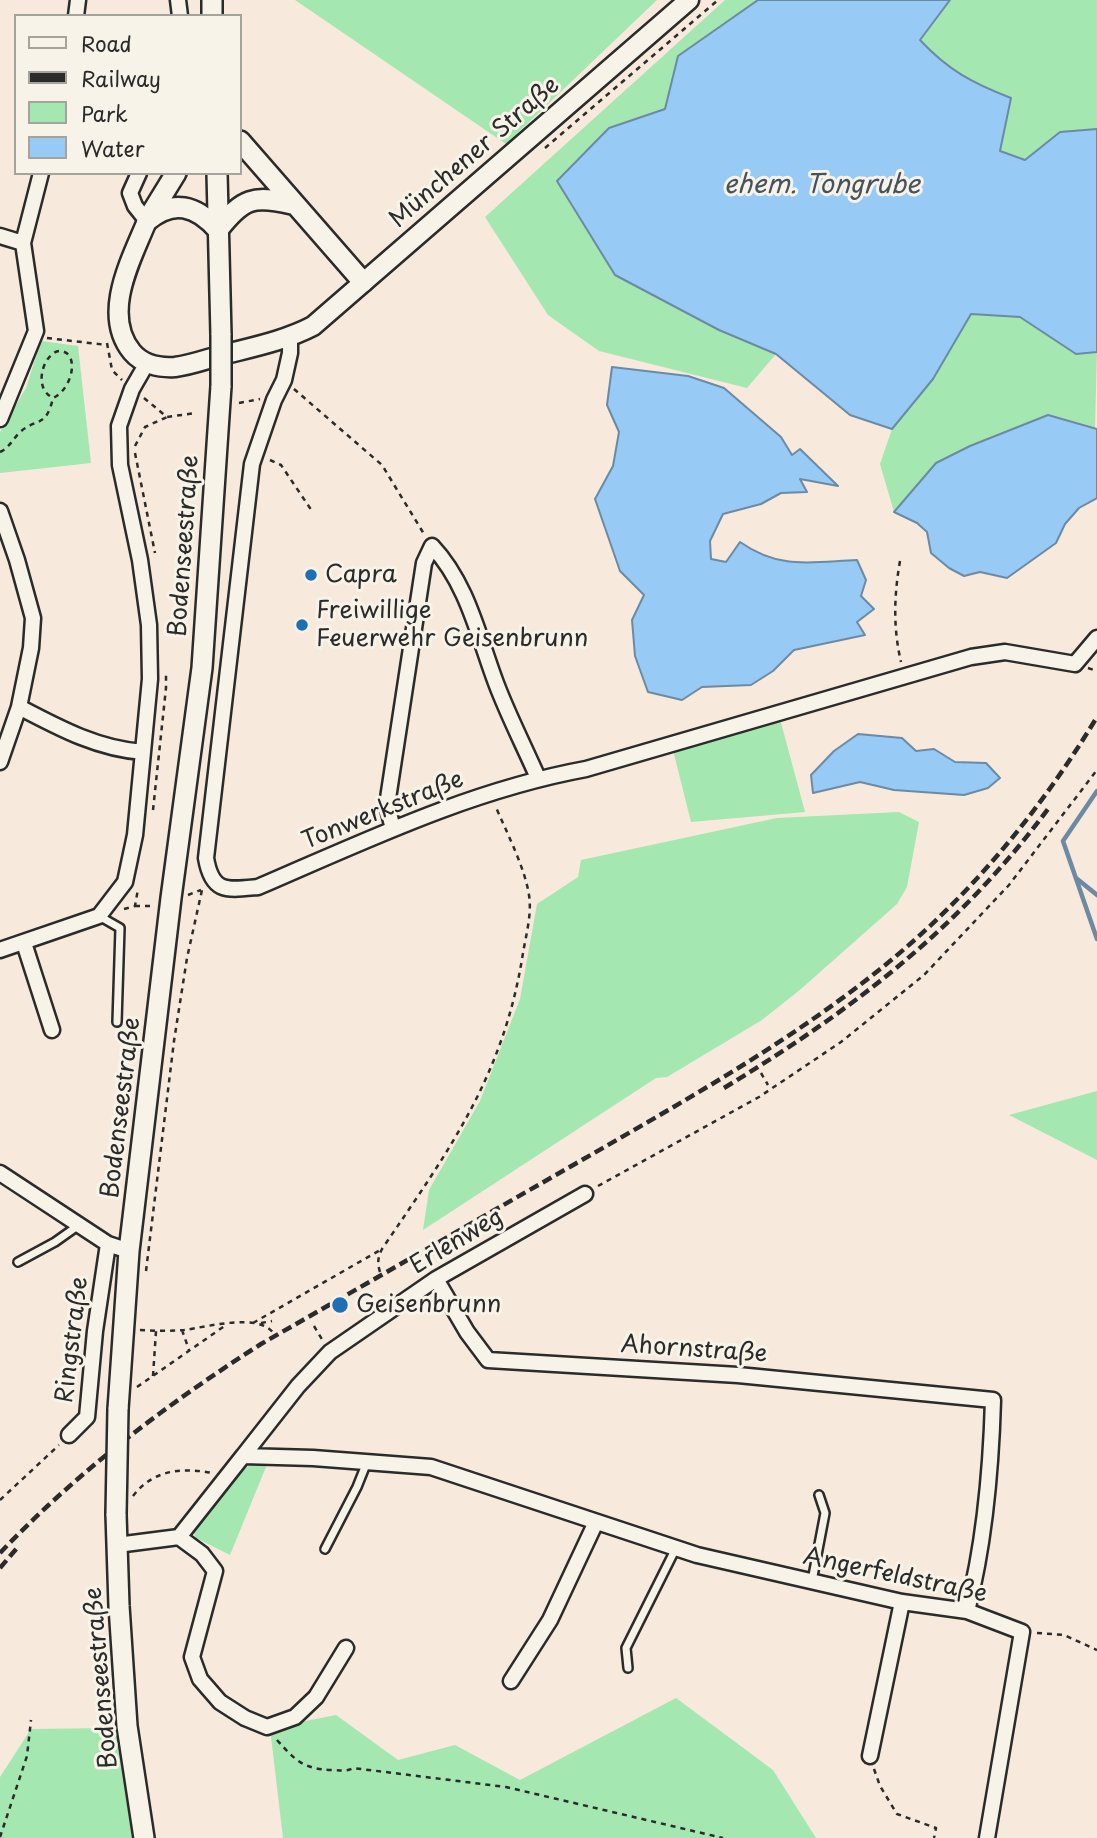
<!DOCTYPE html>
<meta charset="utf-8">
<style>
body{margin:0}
#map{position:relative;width:1097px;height:1838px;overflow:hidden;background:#f7e9db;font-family:"Playpen Sans",sans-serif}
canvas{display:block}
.legend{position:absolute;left:14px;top:14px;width:228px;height:161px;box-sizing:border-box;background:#f7f3e8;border:2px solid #a5a39c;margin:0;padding:9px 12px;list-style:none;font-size:21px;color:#2b2b2b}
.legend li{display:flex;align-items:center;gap:14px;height:35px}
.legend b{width:35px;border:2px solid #a5a39c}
</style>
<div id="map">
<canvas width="1097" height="1838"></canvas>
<ul class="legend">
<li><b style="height:9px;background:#f7f3e8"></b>Road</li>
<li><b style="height:9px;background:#2b2b2b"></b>Railway</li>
<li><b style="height:19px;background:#a5e7b1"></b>Park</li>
<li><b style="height:19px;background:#97caf4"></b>Water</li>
</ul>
</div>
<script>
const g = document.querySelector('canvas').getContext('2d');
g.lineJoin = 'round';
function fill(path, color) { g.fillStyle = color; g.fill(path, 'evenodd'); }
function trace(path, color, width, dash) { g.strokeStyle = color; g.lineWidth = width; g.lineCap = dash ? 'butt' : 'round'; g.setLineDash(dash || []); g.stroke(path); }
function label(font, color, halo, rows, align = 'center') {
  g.font = font + ' "Playpen Sans",sans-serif'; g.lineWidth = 6; g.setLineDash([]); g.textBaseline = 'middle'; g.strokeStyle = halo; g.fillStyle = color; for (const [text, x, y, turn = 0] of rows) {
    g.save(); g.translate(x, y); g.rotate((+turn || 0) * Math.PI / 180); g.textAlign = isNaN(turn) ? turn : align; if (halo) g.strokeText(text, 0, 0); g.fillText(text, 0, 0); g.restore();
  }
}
fill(new Path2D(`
 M 295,0 L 657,0 L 506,144 Z
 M 725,0 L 758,0 L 679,56 L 665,109 L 609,128 L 615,275 L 719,330 L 776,354 L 747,388 L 599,351 L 548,315 L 485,217 Z
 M 950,0 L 1097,0 L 1097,129 L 1060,132 L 1025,160 L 1000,151 L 1010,98 C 970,83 950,70 920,40 Z
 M 971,314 L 1020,317 L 1076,354 L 1097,352 L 1095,428 L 1048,415 L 970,446 L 936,463 L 894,512 L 880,464 L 892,429 L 933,379 Z
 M 41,341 L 78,346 L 91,463 L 0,473 L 0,432 L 26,388 Z
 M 780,719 L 805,812 L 691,822 L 673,750 Z
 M 899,812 L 919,822 L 907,887 L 897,904 L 801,989 L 762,1020 L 667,1077 L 656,1078 L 423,1230 L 429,1190 L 480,1101 L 520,999 L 537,904 L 578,877 L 581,860 L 777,818 Z
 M 1097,1091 L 1097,1160 L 1009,1115 Z
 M 268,1462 L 230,1555 L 196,1538 L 192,1529 L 242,1470 L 252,1464 Z
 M 676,1698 L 773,1770 L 816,1838 L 283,1838 L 270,1728 L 336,1715 L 398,1760 L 455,1745 L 520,1780 Z
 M 116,1728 L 132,1838 L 0,1838 L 0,1777 L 31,1729 Z`), '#a5e7b1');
const water = new Path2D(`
 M 758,0 L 950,0 L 920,40 C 948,70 972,83 1011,98 L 1000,151 L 1025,160 L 1060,132 L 1097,129 L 1097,352 L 1076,354 L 1020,317 L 971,314 L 933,379 L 892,429 L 850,415 L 776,354 L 719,330 L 615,275 L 557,181 L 609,128 L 665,109 L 678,56 Z
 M 612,367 L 688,376 L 724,388 L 781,437 L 792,455 L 800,449 L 838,486 L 800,479 L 807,492 L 781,493 L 761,504 L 723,514 L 710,541 L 711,559 L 726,562 L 740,542 C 780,570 811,562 857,560 L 866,580 L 861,596 L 874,609 L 857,622 L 865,635 L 794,650 L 773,671 L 751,685 L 702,687 L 682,700 L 648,692 L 635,656 L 632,620 L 644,595 L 620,571 L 595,499 L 613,466 L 619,432 L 607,405 Z
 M 1048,415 L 1097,429 L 1097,498 L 1079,508 L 1065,524 L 1056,543 L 1007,578 L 980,572 L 964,576 L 949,568 L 931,553 L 927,532 L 917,523 L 894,512 L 936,463 L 970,446 Z
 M 858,734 L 902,738 L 916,751 L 934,749 L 955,762 L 986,763 L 1000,778 L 988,788 L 964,795 L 894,790 L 860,782 L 813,793 L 811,775 L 834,751 Z`);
fill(water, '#97caf4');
trace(water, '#6c8aa4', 2);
trace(new Path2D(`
 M 1097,791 L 1063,841 L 1097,939
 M 1076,878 L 1097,895`), '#6c8aa4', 4.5);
const service = new Path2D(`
 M 99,916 L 120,928 L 117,1022
 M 18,1262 L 55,1242 L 79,1225
 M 325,1549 L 357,1487 L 367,1462
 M 812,1581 L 825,1513 L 819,1495
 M 628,1668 L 626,1648 L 676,1548`);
const minor = new Path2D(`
 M 178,0 L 180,16
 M 76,16 L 78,0
 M 139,173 L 130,193 L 135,206 L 147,221
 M 0,236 L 23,243
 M 290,338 L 290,353 L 284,380 L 274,400 L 252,464 L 206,858 C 212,893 226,890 258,887 C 365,841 471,790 586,769 L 971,657 L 1005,652 L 1075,664 L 1097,638
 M 0,419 L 36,331 L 23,243 L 41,173
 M 0,511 L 17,560 L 33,618 L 31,648 L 19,707 L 0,762
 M 19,707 C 59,728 98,749 143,752
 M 393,829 L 387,805 L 424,563 L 432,546 C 467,583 478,635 496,683 C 508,715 524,746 538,778
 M 24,943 L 52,1030
 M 0,950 L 99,916 L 125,882 L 135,835 L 150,679 L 149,625 L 140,560 L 120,465 L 119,426 L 132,389 L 147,363
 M 0,1173 L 108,1244 L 129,1251
 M 436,1279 L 467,1332 L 488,1360 L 738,1375 L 993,1400 C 991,1471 985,1542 967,1611
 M 69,1435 L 87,1417 L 95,1331 L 108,1244
 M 243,1456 L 298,1386 L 330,1352 L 436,1279 L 585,1194
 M 179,1537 L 202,1554 L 215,1571 L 192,1657 L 200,1679 L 220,1702 L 245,1718 L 267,1727 L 295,1717 L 316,1697 L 346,1648
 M 117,1545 L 179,1537 L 243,1456 L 313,1458 L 431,1467 L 697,1555 L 902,1602 L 967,1611 L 1022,1632 L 987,1838
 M 511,1681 L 550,1620 L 596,1522
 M 870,1756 L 902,1602`);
const tertiary = new Path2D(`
 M 147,221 C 131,260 101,314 132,352 C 142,364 159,368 175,367 C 191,365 207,359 222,355 C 253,347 284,341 313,326 L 689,0`);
const secondary = new Path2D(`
 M 212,0 L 212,16
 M 240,141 L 363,282
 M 217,173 L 221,335
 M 149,217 L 176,173
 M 147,221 C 173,199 196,205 218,230
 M 218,230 C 243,198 253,195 292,204
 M 118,1409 L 129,1251 L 171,898 L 202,668 L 221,386
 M 116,1514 L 119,1606 L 127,1726 L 144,1838`);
trace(service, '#2b2b2b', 12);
trace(minor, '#2b2b2b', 19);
trace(tertiary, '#2b2b2b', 23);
trace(secondary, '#2b2b2b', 24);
trace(new Path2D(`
 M 545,148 L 718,0
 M 47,338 L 107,345
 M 107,343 L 112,370 L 122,380
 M 294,389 L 382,465 L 424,534
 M 144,398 L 167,417 L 196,413
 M 239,403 L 260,399
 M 135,446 L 145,427 L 167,417
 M 0,452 C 9,448 13,439 20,432 C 38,417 46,428 53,398 C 73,389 80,352 60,351 C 45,351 31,387 53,398
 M 135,453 L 155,553
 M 270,460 L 281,465 L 312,511
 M 900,561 C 894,595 893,628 901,662
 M 1088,668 L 1097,671
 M 153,810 L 166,688 L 166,674
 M 188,895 L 201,890
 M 135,906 L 153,906
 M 124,909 L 135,906 L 138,889
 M 761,1073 L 768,1085
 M 598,1186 L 759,1097 L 841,1042 L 924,975 L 1009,885 L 1097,770
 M 146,1271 L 174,1041 L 187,958 L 202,890
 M 380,1272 C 377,1263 378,1257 382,1249 C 450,1149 504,1075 523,953 C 526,935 532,914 529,895 C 525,868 506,831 495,805
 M 253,1323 L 382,1249
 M 261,1323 L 272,1321
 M 314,1326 L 323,1341
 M 140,1330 C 155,1331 170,1331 184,1330 C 207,1327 260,1312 274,1334
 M 182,1330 L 189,1350
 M 153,1376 L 156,1331
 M 137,1387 L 226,1325
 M 133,1496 C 153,1470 181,1467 212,1473
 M 0,1500 L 59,1445
 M 1037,1633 L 1064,1635 L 1097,1650
 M 277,1740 C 295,1760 303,1769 331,1770 C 339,1770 346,1772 353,1768 L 506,1787 L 723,1838
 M 874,1769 L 880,1786 L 897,1814 L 936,1828 L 934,1838
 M 0,1837 L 27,1756 L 31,1720`), '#2b2b2b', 2.5, [5, 5]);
trace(service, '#f7f3e8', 7);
trace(minor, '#f7f3e8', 14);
trace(tertiary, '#f7f3e8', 18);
trace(secondary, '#f7f3e8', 19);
trace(new Path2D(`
 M 724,1088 C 851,1011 959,929 1048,809
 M 0,1553 C 77,1472 167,1404 261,1344 C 366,1284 470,1224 575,1164 C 679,1104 785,1045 879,970 C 967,900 1039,813 1097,717
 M 0,1568 L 17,1548`), '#2b2b2b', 4.5, [10, 5]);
const secondaryBridge = new Path2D(`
 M 221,386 L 221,335
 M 116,1514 L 118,1409`);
trace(secondaryBridge, '#2b2b2b', 24, []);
trace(secondaryBridge, '#f7f3e8', 19);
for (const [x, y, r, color] of [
 [311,575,7,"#1f6fb2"],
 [302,625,7,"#1f6fb2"],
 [340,1305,9,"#1f6fb2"]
]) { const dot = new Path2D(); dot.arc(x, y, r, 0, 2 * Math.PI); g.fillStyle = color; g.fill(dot); trace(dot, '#f7f3e8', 2.5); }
label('24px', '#2b2b2b', '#f7f3e8', [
 ["Münchener Straße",475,153,-41],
 ["Bodenseestraße",185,546,-86],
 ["Tonwerkstraße",383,811,-22],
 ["Bodenseestraße",122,1108,-83],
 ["Erlenweg",457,1242,-31],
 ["Ringstraße",73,1340,-83],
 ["Ahornstraße",694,1350,4],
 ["Angerfeldstraße",895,1576,12],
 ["Bodenseestraße",102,1678,-95]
]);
label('24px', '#2b2b2b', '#f7f3e8', [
 ["Capra",325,575],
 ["Freiwillige",316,611],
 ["Feuerwehr Geisenbrunn",316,639],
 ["Geisenbrunn",356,1305]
], 'left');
label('italic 26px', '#46535d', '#f7f3e8', [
 ["ehem. Tongrube",822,186]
]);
</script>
